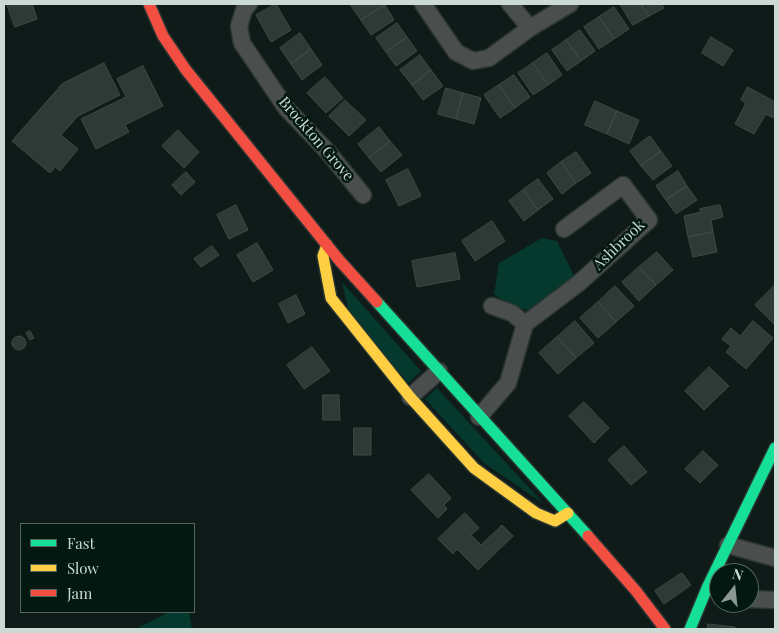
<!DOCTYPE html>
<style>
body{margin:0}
#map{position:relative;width:779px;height:633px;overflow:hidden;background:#0f1b18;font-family:"Playfair Display",serif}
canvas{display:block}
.frame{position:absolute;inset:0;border:5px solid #ccdad5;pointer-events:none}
.legend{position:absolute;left:20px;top:523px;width:175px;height:90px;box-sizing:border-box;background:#021811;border:1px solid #53665f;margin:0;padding:6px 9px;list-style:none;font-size:15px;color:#ccdad5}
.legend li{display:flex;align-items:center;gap:10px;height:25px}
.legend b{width:25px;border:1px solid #53665f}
.north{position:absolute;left:709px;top:563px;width:50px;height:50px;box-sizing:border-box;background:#021811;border:1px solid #53665f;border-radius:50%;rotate:16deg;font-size:14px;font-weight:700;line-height:20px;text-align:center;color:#ccdad5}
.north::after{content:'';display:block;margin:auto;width:18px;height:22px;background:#8a9793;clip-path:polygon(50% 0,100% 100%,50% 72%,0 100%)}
</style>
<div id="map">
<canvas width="779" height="633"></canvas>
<div class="frame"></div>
<ul class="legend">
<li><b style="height:6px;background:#16e098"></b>Fast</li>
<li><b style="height:6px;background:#ffcf43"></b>Slow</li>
<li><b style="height:6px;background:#f24e42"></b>Jam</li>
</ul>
<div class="north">N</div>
</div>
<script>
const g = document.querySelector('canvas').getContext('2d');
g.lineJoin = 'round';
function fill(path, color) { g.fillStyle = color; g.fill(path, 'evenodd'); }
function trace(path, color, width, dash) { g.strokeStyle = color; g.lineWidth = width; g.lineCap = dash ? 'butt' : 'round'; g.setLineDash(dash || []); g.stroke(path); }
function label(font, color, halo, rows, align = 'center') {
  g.font = font + ' "Playfair Display",serif'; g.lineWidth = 5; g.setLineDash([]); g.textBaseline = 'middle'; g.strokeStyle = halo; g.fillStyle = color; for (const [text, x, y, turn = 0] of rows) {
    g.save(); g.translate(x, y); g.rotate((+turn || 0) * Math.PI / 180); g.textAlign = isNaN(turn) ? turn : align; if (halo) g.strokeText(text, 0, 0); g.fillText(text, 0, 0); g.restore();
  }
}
fill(new Path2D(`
 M 542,238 L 557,241 L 574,276 L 529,311 L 504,302 L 494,294 L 499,263 Z
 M 342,282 L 421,371 L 408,383 L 349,312 Z
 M 437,388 L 544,504 L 484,463 L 425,399 Z
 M 169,612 L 189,612 L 192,629 L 136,629 Z`), '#05392d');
const building = new Path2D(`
 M 7,4 L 32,4 L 37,19 L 15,27 Z
 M 276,4 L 291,30 L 271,42 L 256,15 Z
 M 354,4 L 384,4 L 385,5 L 361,20 L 351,6 Z
 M 620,4 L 641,4 L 649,16 L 633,25 Z
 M 641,4 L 661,4 L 664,8 L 649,16 Z
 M 385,5 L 394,20 L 371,35 L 361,20 Z
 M 614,7 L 629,29 L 614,39 L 599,17 Z
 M 599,17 L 614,39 L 599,49 L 584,27 Z
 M 397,23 L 407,37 L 386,52 L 376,38 Z
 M 580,30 L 595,51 L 581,61 L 566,40 Z
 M 300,33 L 311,49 L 291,64 L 280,48 Z
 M 407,37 L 417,51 L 396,66 L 386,52 Z
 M 711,37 L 733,50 L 723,66 L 702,53 Z
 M 566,40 L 581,61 L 567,71 L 552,50 Z
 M 311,49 L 322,65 L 302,80 L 291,64 Z
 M 547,53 L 562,75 L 548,85 L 533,63 Z
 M 420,55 L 431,70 L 412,85 L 400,70 Z
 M 104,63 L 120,95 L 78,116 L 61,135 L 78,149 L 60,171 L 55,167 L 50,173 L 12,141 L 62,84 Z
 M 533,63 L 548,85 L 533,95 L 518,73 Z
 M 143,66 L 163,106 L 125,125 L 129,132 L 96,149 L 81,119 L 126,97 L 117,79 Z
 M 431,70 L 443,86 L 423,100 L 412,85 Z
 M 514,75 L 530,97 L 515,108 L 499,85 Z
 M 325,77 L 343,98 L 326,113 L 307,93 Z
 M 499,85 L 515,108 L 500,118 L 484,95 Z
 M 748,87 L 775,102 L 775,113 L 773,118 L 766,114 L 754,134 L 735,124 L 746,103 L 741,100 Z
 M 446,88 L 463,93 L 456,119 L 438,114 Z
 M 463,93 L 481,98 L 474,124 L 456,119 Z
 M 345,100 L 366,120 L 349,136 L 329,116 Z
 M 595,101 L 617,111 L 607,134 L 585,125 Z
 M 617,111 L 639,120 L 629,144 L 607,134 Z
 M 379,127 L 390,141 L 369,158 L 358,144 Z
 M 178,130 L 199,152 L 184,168 L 162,146 Z
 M 650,136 L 661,151 L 641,166 L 630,151 Z
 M 390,141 L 402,155 L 381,172 L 369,158 Z
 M 661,151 L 672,166 L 653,180 L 641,166 Z
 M 576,152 L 591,173 L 576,183 L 561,162 Z
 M 561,162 L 576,183 L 562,194 L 547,173 Z
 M 408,169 L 421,196 L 399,206 L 386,180 Z
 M 678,171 L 687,186 L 666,200 L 656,186 Z
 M 186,172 L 195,182 L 181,195 L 172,185 Z
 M 538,179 L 553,199 L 538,210 L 523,190 Z
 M 687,186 L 697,200 L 676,214 L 666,200 Z
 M 523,190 L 538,210 L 524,221 L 509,201 Z
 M 236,205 L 248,230 L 229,239 L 217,215 Z
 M 720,205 L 723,217 L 711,220 L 713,232 L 688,237 L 684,216 L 701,212 L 700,209 Z
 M 492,221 L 505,241 L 475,261 L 462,241 Z
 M 713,232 L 717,252 L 693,257 L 688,237 Z
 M 257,243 L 273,270 L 253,282 L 237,255 Z
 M 212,246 L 219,255 L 201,267 L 194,259 Z
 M 657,252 L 673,270 L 656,285 L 639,267 Z
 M 455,253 L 460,279 L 417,287 L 412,261 Z
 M 639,267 L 656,285 L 639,301 L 622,282 Z
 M 775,285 L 775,323 L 774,324 L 755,305 Z
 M 615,286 L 634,306 L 616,322 L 598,302 Z
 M 296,295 L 305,314 L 288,323 L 279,304 Z
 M 598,302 L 616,322 L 598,338 L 580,318 Z
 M 575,321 L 594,343 L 576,358 L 557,337 Z
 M 753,321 L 773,338 L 746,369 L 726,352 L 731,346 L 722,339 L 731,328 L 740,336 Z
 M 30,331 L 34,338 L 30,340 L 26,333 Z
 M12 343a7 7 0 1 1 14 0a7 7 0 1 1-14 0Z
 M 557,337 L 576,358 L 558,374 L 539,353 Z
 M 312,347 L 330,371 L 304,389 L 287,365 Z
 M 709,367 L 729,386 L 704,410 L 685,391 Z
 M 323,395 L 339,395 L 340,420 L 323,420 Z
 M 584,402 L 609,428 L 594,443 L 569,416 Z
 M 354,428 L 371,428 L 371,455 L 354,455 Z
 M 624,446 L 647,472 L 631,485 L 608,460 Z
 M 703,451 L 718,465 L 700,483 L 685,469 Z
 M 429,474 L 451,498 L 444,505 L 447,509 L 438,518 L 411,490 Z
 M 465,513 L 479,528 L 471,535 L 481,545 L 502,525 L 513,536 L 478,570 L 457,549 L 453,554 L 438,539 Z
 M 682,573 L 691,585 L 664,604 L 655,591 Z
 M 708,624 L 735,627 L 735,629 L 708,629 Z`);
fill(building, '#2f3a37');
trace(building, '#3f4a47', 1);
const street = new Path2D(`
 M 249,4 L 244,10 L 239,26 L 242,43 L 286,108 L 328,152 L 363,195
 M 423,4 L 456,52 L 473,61 L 489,58 L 530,28 L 570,4
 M 510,4 L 530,28
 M 492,306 L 512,313 L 525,324
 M 410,397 L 439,371
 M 479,417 L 508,383 L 525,324 L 579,283 L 649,220 L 623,185 L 564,229
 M 728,545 L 775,558
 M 749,599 L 775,600`);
const fast = new Path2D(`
 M 377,302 L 588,536
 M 690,629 L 707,588 L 775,448`);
const slow = new Path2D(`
 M 327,245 L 323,256 L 331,298 L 410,397 L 474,468 L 536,513 L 555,521 L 568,513`);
const jam = new Path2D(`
 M 149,4 L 163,36 L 186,70 L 339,260 L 377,302
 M 588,536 L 636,591 L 665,629`);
trace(street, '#2a3532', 19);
trace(fast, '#2a3532', 14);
trace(slow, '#2a3532', 14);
trace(jam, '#2a3532', 14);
trace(street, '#4a4e4d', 16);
trace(fast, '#16e098', 11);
trace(slow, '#ffcf43', 11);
trace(jam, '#f24e42', 11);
label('15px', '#ccdad5', '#021811', [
 ["Brockton Grove",316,139,49],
 ["Ashbrook",619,245,-44]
]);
</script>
